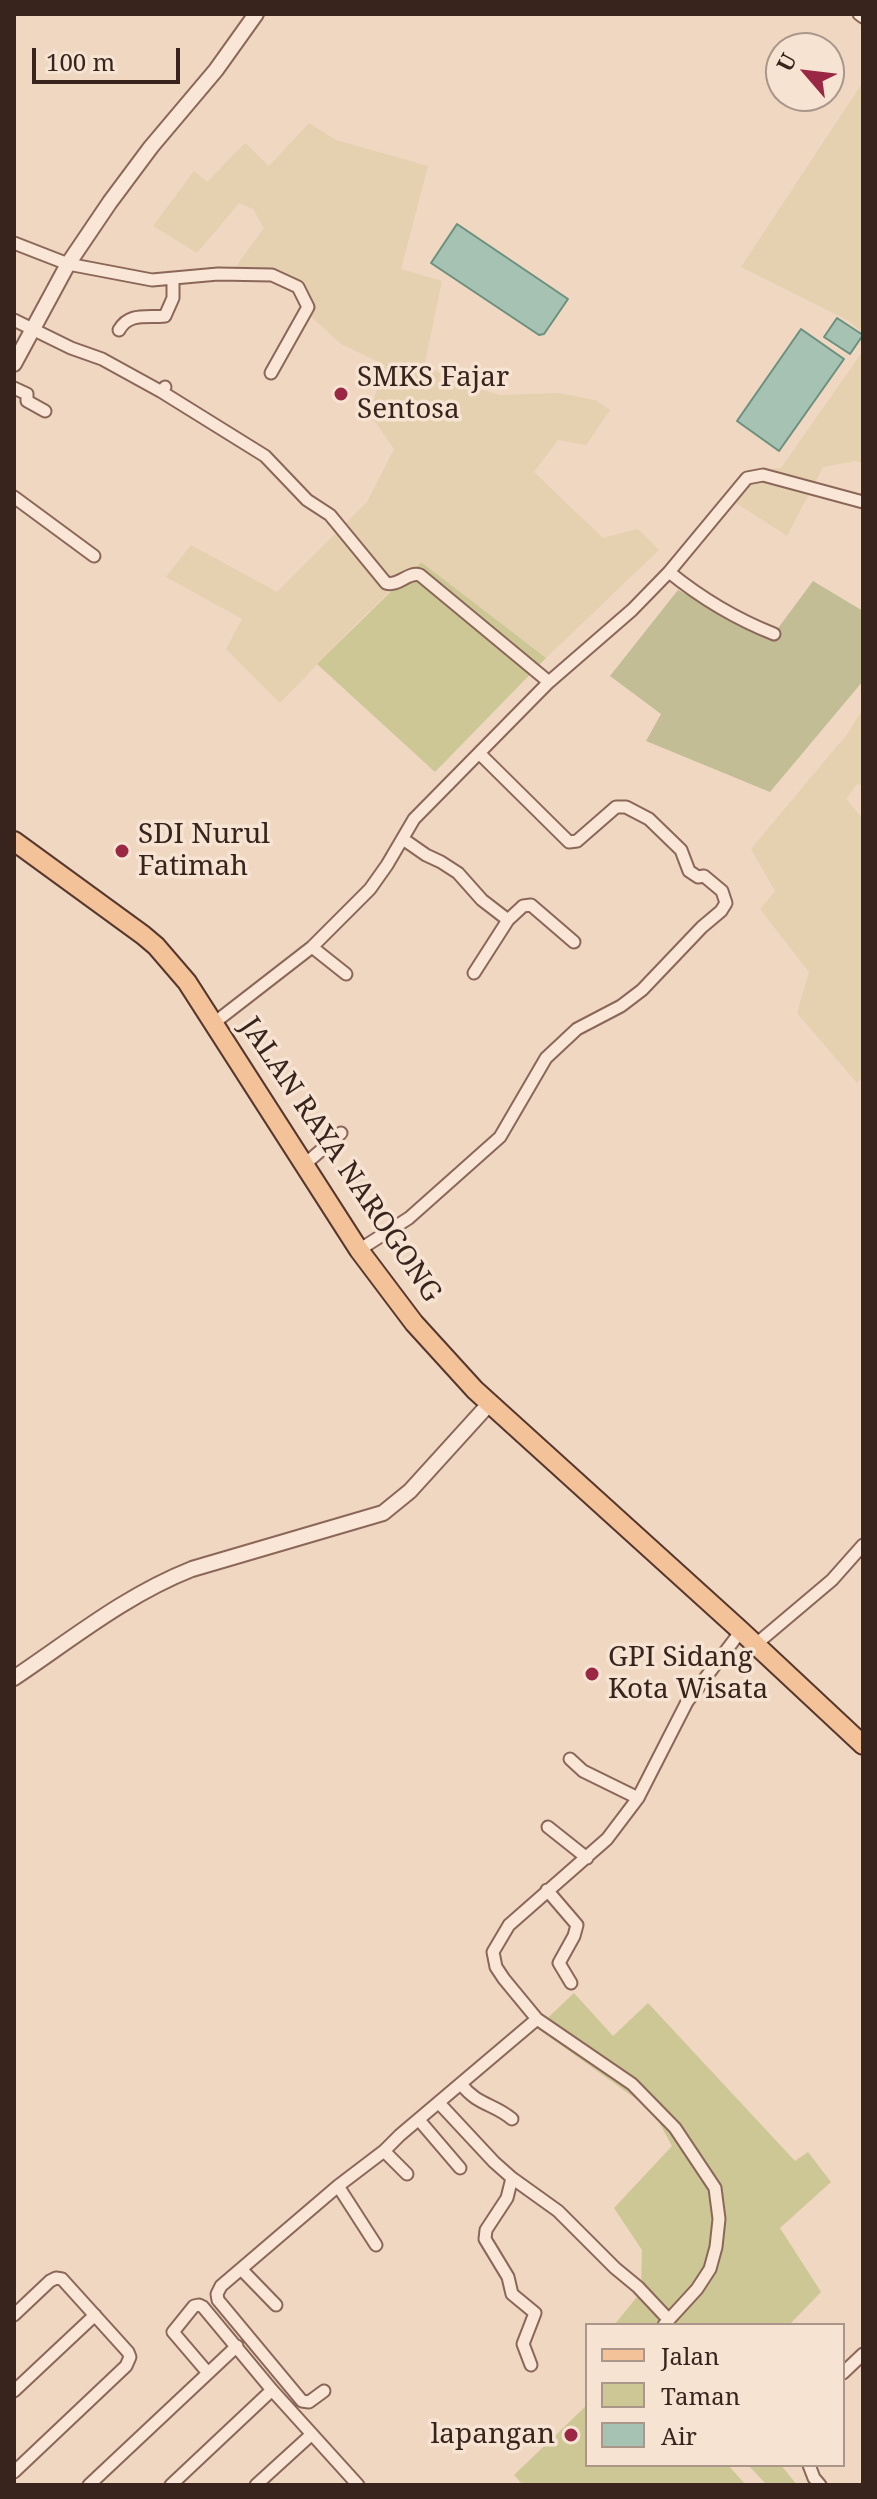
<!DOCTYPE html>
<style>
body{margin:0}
#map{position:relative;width:877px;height:2499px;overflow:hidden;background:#efd7c2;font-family:"Noto Serif",serif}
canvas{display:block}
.frame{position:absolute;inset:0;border:16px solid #39241d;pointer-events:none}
.legend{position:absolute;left:585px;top:2323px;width:260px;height:144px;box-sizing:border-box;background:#f6e3d2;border:2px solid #aa978a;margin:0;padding:10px 14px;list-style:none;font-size:24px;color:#39241d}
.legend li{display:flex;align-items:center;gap:16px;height:40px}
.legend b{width:40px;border:2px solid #aa978a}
.north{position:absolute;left:765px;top:32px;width:80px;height:80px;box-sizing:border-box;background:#f6e3d2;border:2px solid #aa978a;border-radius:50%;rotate:298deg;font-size:22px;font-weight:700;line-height:32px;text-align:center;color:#39241d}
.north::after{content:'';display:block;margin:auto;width:28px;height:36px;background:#9a2744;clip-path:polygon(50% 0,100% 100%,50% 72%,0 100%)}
.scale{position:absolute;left:32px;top:48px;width:148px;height:36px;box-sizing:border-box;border:4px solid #39241d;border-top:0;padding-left:10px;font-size:24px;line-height:28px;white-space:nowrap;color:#39241d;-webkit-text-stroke:6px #f6e3d2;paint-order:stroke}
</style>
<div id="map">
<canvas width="877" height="2499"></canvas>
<div class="frame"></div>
<ul class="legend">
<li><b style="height:10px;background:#f3c299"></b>Jalan</li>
<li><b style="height:22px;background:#cdc796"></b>Taman</li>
<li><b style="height:22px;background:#a5c2b2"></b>Air</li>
</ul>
<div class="north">U</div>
<div class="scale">100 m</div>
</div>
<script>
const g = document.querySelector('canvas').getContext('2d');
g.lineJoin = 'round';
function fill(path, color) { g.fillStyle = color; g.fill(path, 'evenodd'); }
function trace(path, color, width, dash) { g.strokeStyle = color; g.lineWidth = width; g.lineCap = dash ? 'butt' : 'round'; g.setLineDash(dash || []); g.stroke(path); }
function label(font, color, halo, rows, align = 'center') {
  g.font = font + ' "Noto Serif",serif'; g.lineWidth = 7; g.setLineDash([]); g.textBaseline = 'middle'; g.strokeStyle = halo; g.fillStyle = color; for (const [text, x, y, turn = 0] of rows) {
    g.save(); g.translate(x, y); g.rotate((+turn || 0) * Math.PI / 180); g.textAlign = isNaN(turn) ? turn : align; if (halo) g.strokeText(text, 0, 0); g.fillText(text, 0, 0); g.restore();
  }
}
fill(new Path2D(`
 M 863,82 L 863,333 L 849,321 L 741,267 Z
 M 309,123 L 336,140 L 428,166 L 401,269 L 442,281 L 425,362 L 448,380 L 500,395 L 558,393 L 595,400 L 610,410 L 586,445 L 558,440 L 534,472 L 603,538 L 638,529 L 659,550 L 546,658 L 420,562 L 360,620 L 280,703 L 226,649 L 242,619 L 166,577 L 191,545 L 277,592 L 367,502 L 394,449 L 369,413 L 385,365 L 341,344 L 307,313 L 299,289 L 279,277 L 234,269 L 264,228 L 253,209 L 239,203 L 197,253 L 153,226 L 194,171 L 207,182 L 245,143 L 269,166 Z
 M 863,351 L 863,463 L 855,461 L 823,467 L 787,536 L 730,499 L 743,480 L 770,477 L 772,468 L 781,468 Z
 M 861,712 L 863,715 L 863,785 L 857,784 L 846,799 L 863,819 L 863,1076 L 857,1083 L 797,1013 L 809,972 L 760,909 L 775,891 L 751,849 L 848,733 Z`), '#e5d0b0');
fill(new Path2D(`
 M 421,562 L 546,658 L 435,772 L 317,664 Z
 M 574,1993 L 613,2036 L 648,2003 L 795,2161 L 808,2152 L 831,2182 L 780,2228 L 821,2292 L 789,2325 L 615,2324 L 641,2292 L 642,2250 L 614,2208 L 672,2146 L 653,2111 L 537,2028 Z
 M 587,2405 L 587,2465 L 728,2465 L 746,2485 L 523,2485 L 514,2475 Z
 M 748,2465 L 781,2465 L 797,2485 L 767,2485 Z`), '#cdc796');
fill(new Path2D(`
 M 813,581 L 863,611 L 863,681 L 770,792 L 646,741 L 661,714 L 610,676 L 678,590 L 770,639 Z`), '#c2bd95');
const water = new Path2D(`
 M 457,224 L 568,299 L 544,334 L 539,335 L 431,263 Z
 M 837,318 L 863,335 L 850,354 L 824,337 Z
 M 801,329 L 844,359 L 779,451 L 737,421 Z`);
fill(water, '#a5c2b2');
trace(water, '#6b907e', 2);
const minor = new Path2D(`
 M 859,14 L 863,17
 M 14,243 L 68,264 L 152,280 L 218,274 L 272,275 L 298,287 L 308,307 L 271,373
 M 14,320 L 71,348 L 102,359 L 162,392
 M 119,330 C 129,312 147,318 165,316 L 173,298 L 173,279
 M 165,387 L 162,392 L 265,456 L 307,500 L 330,515 L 386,583 C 399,587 408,571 420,575 L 549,682
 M 14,388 L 27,394 L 27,401 L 45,411
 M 14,497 L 94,556
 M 669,572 C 701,598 736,619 774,634
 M 403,839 L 426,855 L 441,862 L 458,873 L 482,900 L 508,920 L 474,973
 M 508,920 L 523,906 L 531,905 L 574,942
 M 312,947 L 346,974
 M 214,1023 L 312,947 L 370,889 L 387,865 L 414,819 L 549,682 L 632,610 L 669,572 L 747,478 L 763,475 L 863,502
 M 304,1165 L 341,1133
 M 359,1250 L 409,1218 L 500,1137 L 546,1058 L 577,1029 L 621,1006 L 642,990 L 702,927 L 721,911 L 726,903 L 722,891 L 704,876 L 698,877 L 689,871 L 681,850 L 649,819 L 626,807 L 616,807 L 577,841 L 569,842 L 479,753
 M 755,1645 L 832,1580 L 863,1545
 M 570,1759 L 583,1771 L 638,1798
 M 548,1827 L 587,1858
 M 547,1890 L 577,1925 L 574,1936 L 559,1963 L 571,1983
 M 461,2084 C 478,2106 493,2103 512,2119
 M 439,2103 L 494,2162 L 512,2178 L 558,2211 L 615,2268 L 638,2287 L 669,2320
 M 419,2120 L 460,2168
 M 384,2151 L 407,2174
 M 512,2178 L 507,2198 L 486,2230 L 485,2239 L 508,2277 L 512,2294 L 535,2313 L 523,2344 L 531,2365
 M 338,2186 L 376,2245
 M 241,2269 L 276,2305
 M 14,2315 L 50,2281 L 56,2278 L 62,2279 L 128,2352 L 130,2357 L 126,2366 L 14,2472
 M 664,2325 L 697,2289 L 710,2269 L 716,2247 L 719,2219 L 715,2188 L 675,2128 L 632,2084 L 537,2019 L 504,1979 L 496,1967 L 493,1952 L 509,1925 L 607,1839 L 638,1798 L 687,1702 L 741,1631
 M 208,2373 L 173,2332 L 194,2306 L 199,2305 L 203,2307 L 272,2390 L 358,2485
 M 843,2373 L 863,2354
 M 14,2391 L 95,2315
 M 324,2391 L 309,2402 L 302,2401 L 218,2300 L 217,2294 L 221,2286 L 338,2186 L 384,2151 L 400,2135 L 537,2019
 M 809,2465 L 814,2478 L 820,2485
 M 89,2485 L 237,2346
 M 171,2485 L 272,2390
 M 256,2485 L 312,2434`);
const tertiary = new Path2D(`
 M 14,364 L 68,264 L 110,202 L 151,147 L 216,70 L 256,14
 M 14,1678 C 72,1639 126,1595 192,1569 L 383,1513 L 410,1491 L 489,1404`);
const primary = new Path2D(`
 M 14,841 L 143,935 L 156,946 L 187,982 L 359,1250 L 414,1323 L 475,1390 L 741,1631 L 863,1745`);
trace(minor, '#8a6759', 15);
trace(tertiary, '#8a6759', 18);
trace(primary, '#57372d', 22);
trace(minor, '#fae6d6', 11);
trace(tertiary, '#fae6d6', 14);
trace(primary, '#f3c299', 18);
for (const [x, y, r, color] of [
 [341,394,8,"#9a2744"],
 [122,851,8,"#9a2744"],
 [592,1674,8,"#9a2744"],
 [571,2435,8,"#9a2744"]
]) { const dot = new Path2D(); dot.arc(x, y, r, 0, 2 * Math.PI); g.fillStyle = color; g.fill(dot); trace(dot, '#f6e3d2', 3); }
label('28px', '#39241d', '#f6e3d2', [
 ["SMKS Fajar",357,378],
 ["Sentosa",357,410],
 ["SDI Nurul",138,835],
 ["Fatimah",138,867],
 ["GPI Sidang",608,1658],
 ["Kota Wisata",608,1690],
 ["lapangan",555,2435,"right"]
], 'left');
label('28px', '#39241d', '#f6e3d2', [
 ["JALAN RAYA NAROGONG",340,1160,56]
]);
</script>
